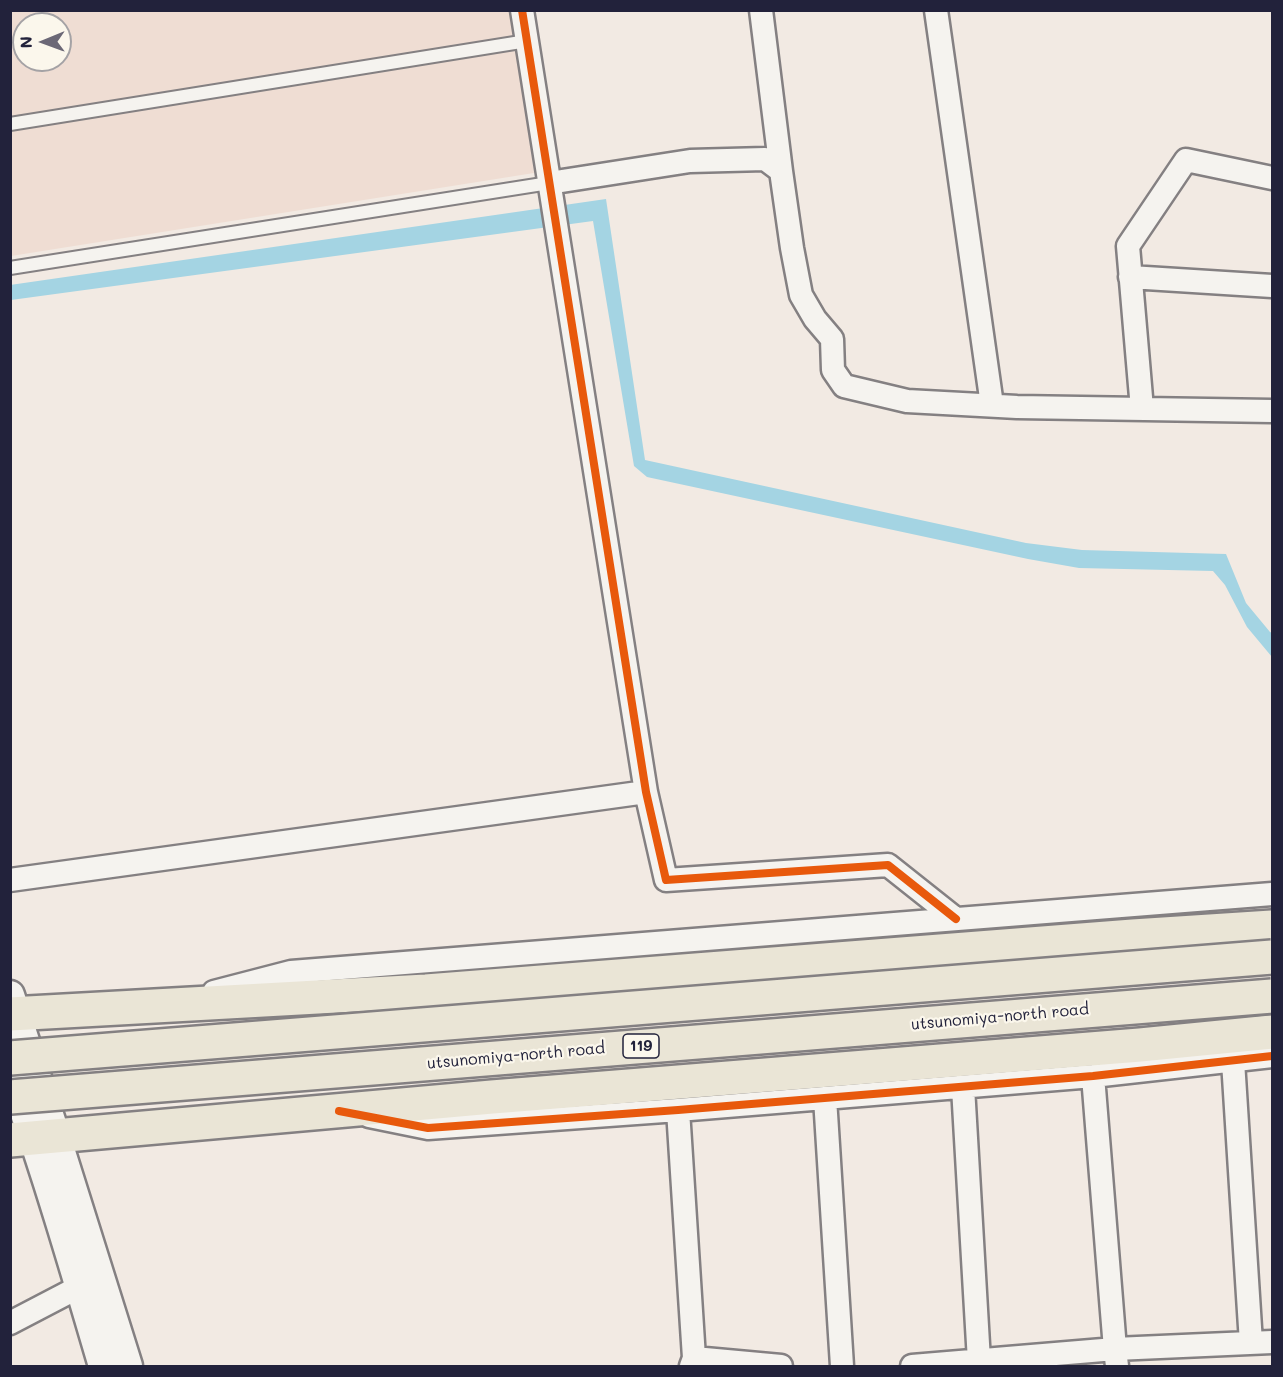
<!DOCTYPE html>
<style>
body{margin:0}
#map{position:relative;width:1283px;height:1377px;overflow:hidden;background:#f2eae3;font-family:Mali,sans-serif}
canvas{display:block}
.frame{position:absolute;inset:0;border:12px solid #22223b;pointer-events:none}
.north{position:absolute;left:12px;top:12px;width:60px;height:60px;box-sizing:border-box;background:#fbf7ec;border:2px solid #a4a2a5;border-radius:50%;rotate:269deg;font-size:16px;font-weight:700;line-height:24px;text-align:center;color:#22223b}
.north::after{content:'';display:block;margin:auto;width:21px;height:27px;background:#6b6876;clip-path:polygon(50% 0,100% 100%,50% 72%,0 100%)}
</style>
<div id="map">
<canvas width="1283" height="1377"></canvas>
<div class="frame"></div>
<div class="north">N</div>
</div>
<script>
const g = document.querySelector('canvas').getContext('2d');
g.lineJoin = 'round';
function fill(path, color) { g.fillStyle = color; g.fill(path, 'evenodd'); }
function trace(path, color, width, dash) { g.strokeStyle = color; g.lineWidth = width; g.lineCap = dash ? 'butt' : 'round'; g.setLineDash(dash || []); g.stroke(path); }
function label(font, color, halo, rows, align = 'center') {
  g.font = font + ' Mali,sans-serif'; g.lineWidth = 4.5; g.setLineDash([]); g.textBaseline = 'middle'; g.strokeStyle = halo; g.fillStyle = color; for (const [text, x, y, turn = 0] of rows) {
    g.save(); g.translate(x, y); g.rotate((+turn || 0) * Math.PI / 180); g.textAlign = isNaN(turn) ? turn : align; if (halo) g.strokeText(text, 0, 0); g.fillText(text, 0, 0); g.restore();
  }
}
fill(new Path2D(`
 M 11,11 L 512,11 L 534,173 L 11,256 ZM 24,24 L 60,24 L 60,60 L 24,60 Z`), '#efddd3');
fill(new Path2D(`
 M 606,199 L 645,460 L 1026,543 L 1082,550 L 1226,554 L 1246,603 L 1270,632 L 1272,633 L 1272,657 L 1247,627 L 1225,585 L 1213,571 L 1079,568 L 1028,559 L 647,477 L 634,466 L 593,221 L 11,300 L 10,285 Z`), '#a4d4e3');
const service = new Path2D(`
 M 10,124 L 527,41
 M 10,268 L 549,183`);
const minor = new Path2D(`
 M 522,10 L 646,792 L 666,880 L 888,865 L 956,919
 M 761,10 L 781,171
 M 936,10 L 992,405
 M 549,183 L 690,161 L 765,159 L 781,171 L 792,248 L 801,295 L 815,319 L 832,339 L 833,370 L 844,386 L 907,401 L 1017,407 L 1272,411
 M 1130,277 L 1272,286
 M 1142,409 L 1128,246 L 1186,160 L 1272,178
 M 10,880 L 646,792
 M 214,992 L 291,972 L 1272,894
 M 1233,1061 L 1251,1343
 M 1093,1076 L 1115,1349 L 1117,1366
 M 963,1087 L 979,1361
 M 825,1098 L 842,1366
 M 678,1110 L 694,1358 L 691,1366
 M 369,1116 L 428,1128 L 678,1110 L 1093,1076 L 1272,1056
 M 10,1323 L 79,1287
 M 694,1358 L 781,1366
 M 912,1366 L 1115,1349 L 1272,1342`);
const tertiary = new Path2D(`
 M 10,995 L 56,1136 L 128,1366
 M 10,1071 C 45,1168 74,1267 103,1366`);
const trunk = new Path2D(`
 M 10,1014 L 426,991 L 1133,936 L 1272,927
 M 10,1140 L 492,1097 L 1140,1045 L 1272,1032`);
trace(service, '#848082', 16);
trace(minor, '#848082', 27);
trace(tertiary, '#848082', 33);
trace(trunk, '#848082', 38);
trace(service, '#f5f3ef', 12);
trace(minor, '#f5f3ef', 22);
trace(tertiary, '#f5f3ef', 28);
trace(trunk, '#eae5d6', 33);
const trunkBridge = new Path2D(`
 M 10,1058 L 1272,957
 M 10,1097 L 1272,996`);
trace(trunkBridge, '#848082', 38, []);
trace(trunkBridge, '#eae5d6', 33);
trace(new Path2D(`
 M 522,10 L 646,792 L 666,880 L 888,865 L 956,919
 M 339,1111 L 428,1128 L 678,1110 L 1093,1076 L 1272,1056`), '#e8590c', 8);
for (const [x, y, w] of [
 [641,1046,36]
]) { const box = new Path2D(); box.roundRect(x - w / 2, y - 12, w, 24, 4.5); g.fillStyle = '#fbf7ec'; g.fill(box); trace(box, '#22223b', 1.5); }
label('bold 15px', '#22223b', null, [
 ["119",641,1046]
]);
label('16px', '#22223b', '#fbf7ec', [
 ["utsunomiya-north road",1000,1017,-5],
 ["utsunomiya-north road",516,1056,-5]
]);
</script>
